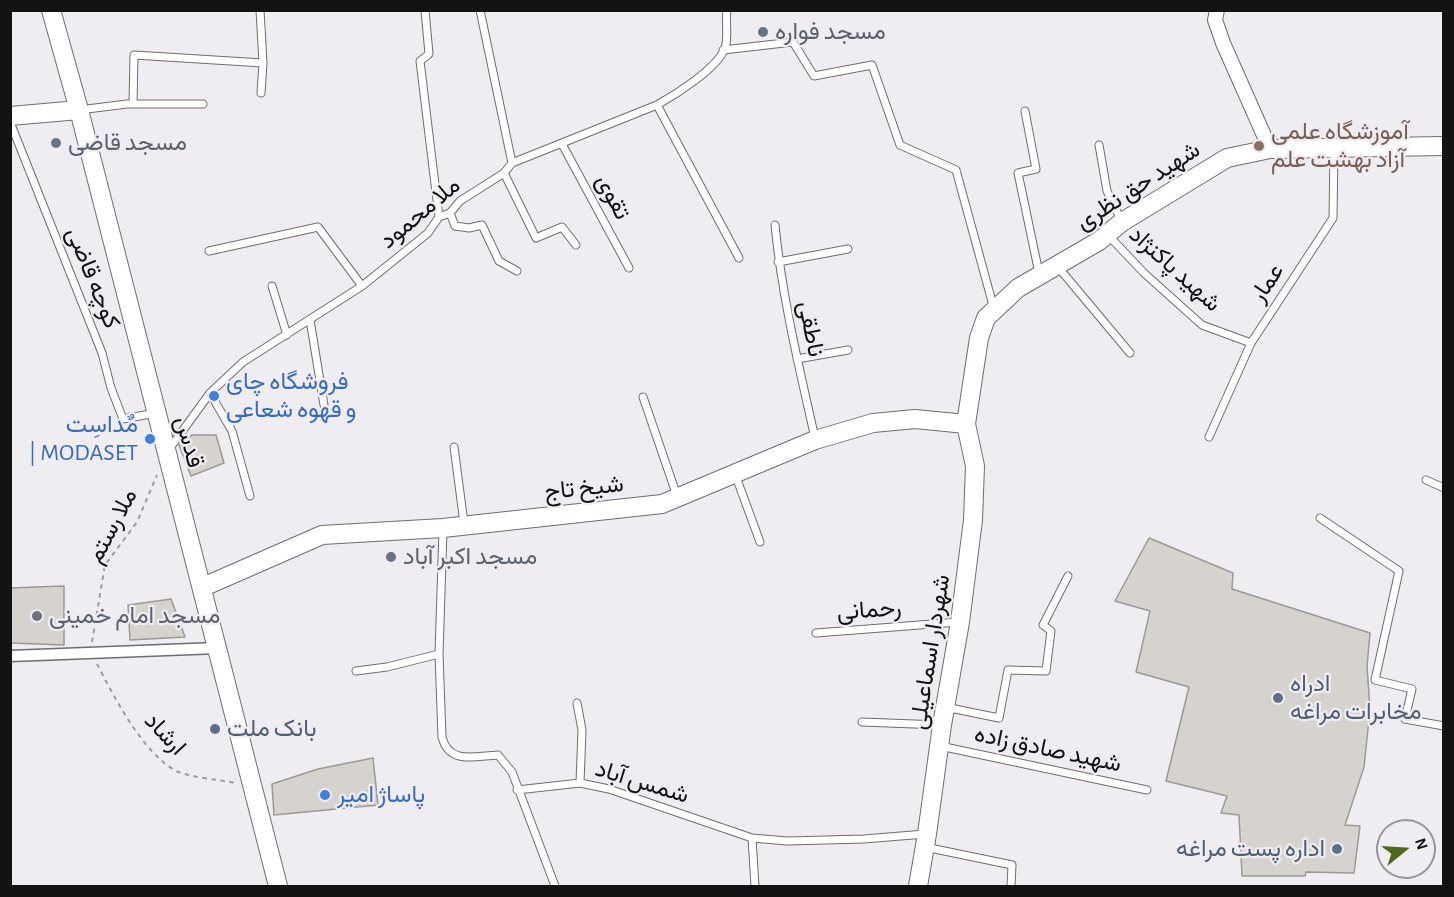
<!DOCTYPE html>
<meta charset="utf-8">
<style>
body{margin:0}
#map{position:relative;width:1454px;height:897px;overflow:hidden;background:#efecf2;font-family:"Alegreya Sans",sans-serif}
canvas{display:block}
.frame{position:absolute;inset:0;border:12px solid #131214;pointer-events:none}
.north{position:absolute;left:1376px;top:819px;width:60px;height:60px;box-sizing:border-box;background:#efecf2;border:2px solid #979599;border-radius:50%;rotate:72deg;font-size:16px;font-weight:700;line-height:24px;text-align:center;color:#131214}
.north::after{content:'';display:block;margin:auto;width:21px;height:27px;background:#4e691b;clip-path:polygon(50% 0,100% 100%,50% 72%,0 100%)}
</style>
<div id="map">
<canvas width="1454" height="897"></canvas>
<div class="frame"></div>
<div class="north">N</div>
</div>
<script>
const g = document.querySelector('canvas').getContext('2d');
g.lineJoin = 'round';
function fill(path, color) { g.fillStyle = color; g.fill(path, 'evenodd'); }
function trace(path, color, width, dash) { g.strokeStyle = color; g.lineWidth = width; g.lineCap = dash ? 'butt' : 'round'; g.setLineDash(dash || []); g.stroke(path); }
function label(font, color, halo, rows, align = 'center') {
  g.font = font + ' "Alegreya Sans",Vazirmatn,sans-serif'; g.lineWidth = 4.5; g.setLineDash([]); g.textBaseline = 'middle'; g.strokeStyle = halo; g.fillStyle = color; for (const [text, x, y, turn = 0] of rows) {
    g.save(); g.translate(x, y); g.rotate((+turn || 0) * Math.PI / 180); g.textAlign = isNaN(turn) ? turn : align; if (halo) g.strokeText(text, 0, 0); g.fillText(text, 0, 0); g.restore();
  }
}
const building = new Path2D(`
 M 192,435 L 216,435 L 224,463 L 191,476 L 179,445 Z
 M 1149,538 L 1233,573 L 1232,589 L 1370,633 L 1367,666 L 1370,710 L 1364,767 L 1345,825 L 1360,826 L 1354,873 L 1306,872 L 1305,876 L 1242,876 L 1239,815 L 1221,813 L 1227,796 L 1166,781 L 1189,687 L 1136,672 L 1150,611 L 1115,601 Z
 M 64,586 L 64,645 L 10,643 L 10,588 Z
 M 171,599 L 185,637 L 130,640 L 128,605 Z
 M 373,758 L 378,805 L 274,815 L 272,784 L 318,769 Z`);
fill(building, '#d6d3ce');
trace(building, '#9c9994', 1.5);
const service = new Path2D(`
 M 260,10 L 263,63 L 261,93
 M 425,10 L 429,54 L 420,61 L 439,217
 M 480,10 L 512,163
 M 723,50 L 793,42 L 814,76 L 872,65 L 900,145 L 956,170 L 994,309
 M 133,104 L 134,55 L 263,63
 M 657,105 L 739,258
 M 79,110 L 127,104 L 203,104
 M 1025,111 L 1036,169 L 1018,173 L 1039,273
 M 10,122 L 102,353 L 111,388 L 123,419 L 156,413
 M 562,144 L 629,268
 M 1099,145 L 1107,191 L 1121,220
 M 504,173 L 536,238 L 562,227 L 576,245
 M 450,213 L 455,226 L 469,228 L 482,225 L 499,261 L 517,271
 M 775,225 C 782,297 799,367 815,438
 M 1108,235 L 1144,273 L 1202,325 L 1251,343
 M 209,251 L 318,227 L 362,286
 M 778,262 L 848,249
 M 1058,267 L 1130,353
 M 272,286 L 287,335
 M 310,320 L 324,405
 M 797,359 L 848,350
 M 210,393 L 232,431 L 250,496
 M 643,397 L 677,496
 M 1209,437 L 1251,343 L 1333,218 L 1334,148
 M 454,447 L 464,523
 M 170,448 L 210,393 L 243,362 L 362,286 L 428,233 L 439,217 L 450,213 L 460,201 L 504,173 L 512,163 L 657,105 C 675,95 718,68 725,48 C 729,37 725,22 727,10
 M 735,474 L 760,542
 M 1426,480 L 1444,488
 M 1320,518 L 1399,571 L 1375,680 L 1412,689 L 1405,719 L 1444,726
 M 443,530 L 439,654 L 442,737 C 449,765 475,756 498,755 L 512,772 L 555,886
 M 816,633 L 958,622
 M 356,671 L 387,667 L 439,654
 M 577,703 L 582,730 L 580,783
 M 945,707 L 999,718 L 1008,670 L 1046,671 L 1051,631 L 1043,625 L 1068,576
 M 862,722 L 940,725
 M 940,746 L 1147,790
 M 517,790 L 580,783 L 609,789 L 752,838 L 787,841 L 864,839 L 925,834
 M 752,838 L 755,886
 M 925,847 L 1012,865 L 1011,886`);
const pedestrian = new Path2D(`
 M 10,656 L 218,648`);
const minor = new Path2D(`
 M 1217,10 L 1215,20 L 1223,43 L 1270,149`);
const tertiary = new Path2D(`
 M 51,10 L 79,110 L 278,886
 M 10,116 L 79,110
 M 203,587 L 322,535 L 443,528 L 662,504 L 815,440 L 873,423 L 915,419 L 966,424
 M 918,886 L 927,834 L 942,725 L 960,622 L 973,520 L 975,466 L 966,424 L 979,338 L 986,318 L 1018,288 L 1099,241 L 1122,222 L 1227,158 L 1270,149 L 1444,146`);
trace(service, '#6e6c71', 9);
trace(pedestrian, '#6e6c71', 13);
trace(minor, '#6e6c71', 16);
trace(tertiary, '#6e6c71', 20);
trace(new Path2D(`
 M 92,642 L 105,565 L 137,522 L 157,475
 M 97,664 C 114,697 143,753 176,771 C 188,777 221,780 236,783`), '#9c9a9e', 2, [4.5, 4.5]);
trace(service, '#fff', 7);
trace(pedestrian, '#fff', 10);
trace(minor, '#fff', 14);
trace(tertiary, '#fff', 18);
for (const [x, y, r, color] of [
 [763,32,6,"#6b7280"],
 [56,143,6,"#6b7280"],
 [1259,146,6,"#8d6e63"],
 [214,396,6,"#3f7fe0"],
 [150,439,6,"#3f7fe0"],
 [391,557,6,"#6b7280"],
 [37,616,6,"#6b7280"],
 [1278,698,6,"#5c6f8a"],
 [215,729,6,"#5c6f8a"],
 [325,795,6,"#3f7fe0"],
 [1337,849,6,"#5c6f8a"]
]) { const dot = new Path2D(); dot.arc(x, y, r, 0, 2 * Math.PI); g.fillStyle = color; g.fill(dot); trace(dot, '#efecf2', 2); }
label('24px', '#5b616d', '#efecf2', [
 ["مسجد فواره",775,32],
 ["مسجد قاضی",68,143],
 ["مسجد اکبر آباد",403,557],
 ["مسجد امام خمینی",49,616]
], 'left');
label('24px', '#785e54', '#efecf2', [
 ["آموزشگاه علمی",1271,132],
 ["آزاد بهشت علم",1271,160]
], 'left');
label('24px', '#131214', '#efecf2', [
 ["شهید حق نظری",1138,186,-33],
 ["تقوی",613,197,62],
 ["ملا محمود",420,213,-40],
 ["شهید پاکنژاد",1175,269,42],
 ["کوچه قاضی",93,278,68],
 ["عمار",1267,283,-56],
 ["ناطقی",811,329,79],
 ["قدس",189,442,75],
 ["شیخ تاج",584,488,-6],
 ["ملا رستم",112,526,-62],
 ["رحمانی",869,610,-4],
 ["شهردار اسماعیلی",930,652,-81],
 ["ارشاد",165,734,47],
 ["شهید صادق زاده",1048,749,12],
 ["شمس آباد",642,782,17]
]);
label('24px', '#366cbe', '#efecf2', [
 ["فروشگاه چای",226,382],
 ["و قهوه شعاعی",226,410],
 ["مٌداسِت",138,425,"right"],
 ["| MODASET",138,453,"right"],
 ["پاساژ امیر",337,795]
], 'left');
label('24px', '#4e5e75', '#efecf2', [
 ["ادراه",1290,684],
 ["مخابرات مراغه",1290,712],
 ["بانک ملت",227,729],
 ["اداره پست مراغه",1325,849,"right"]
], 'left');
</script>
